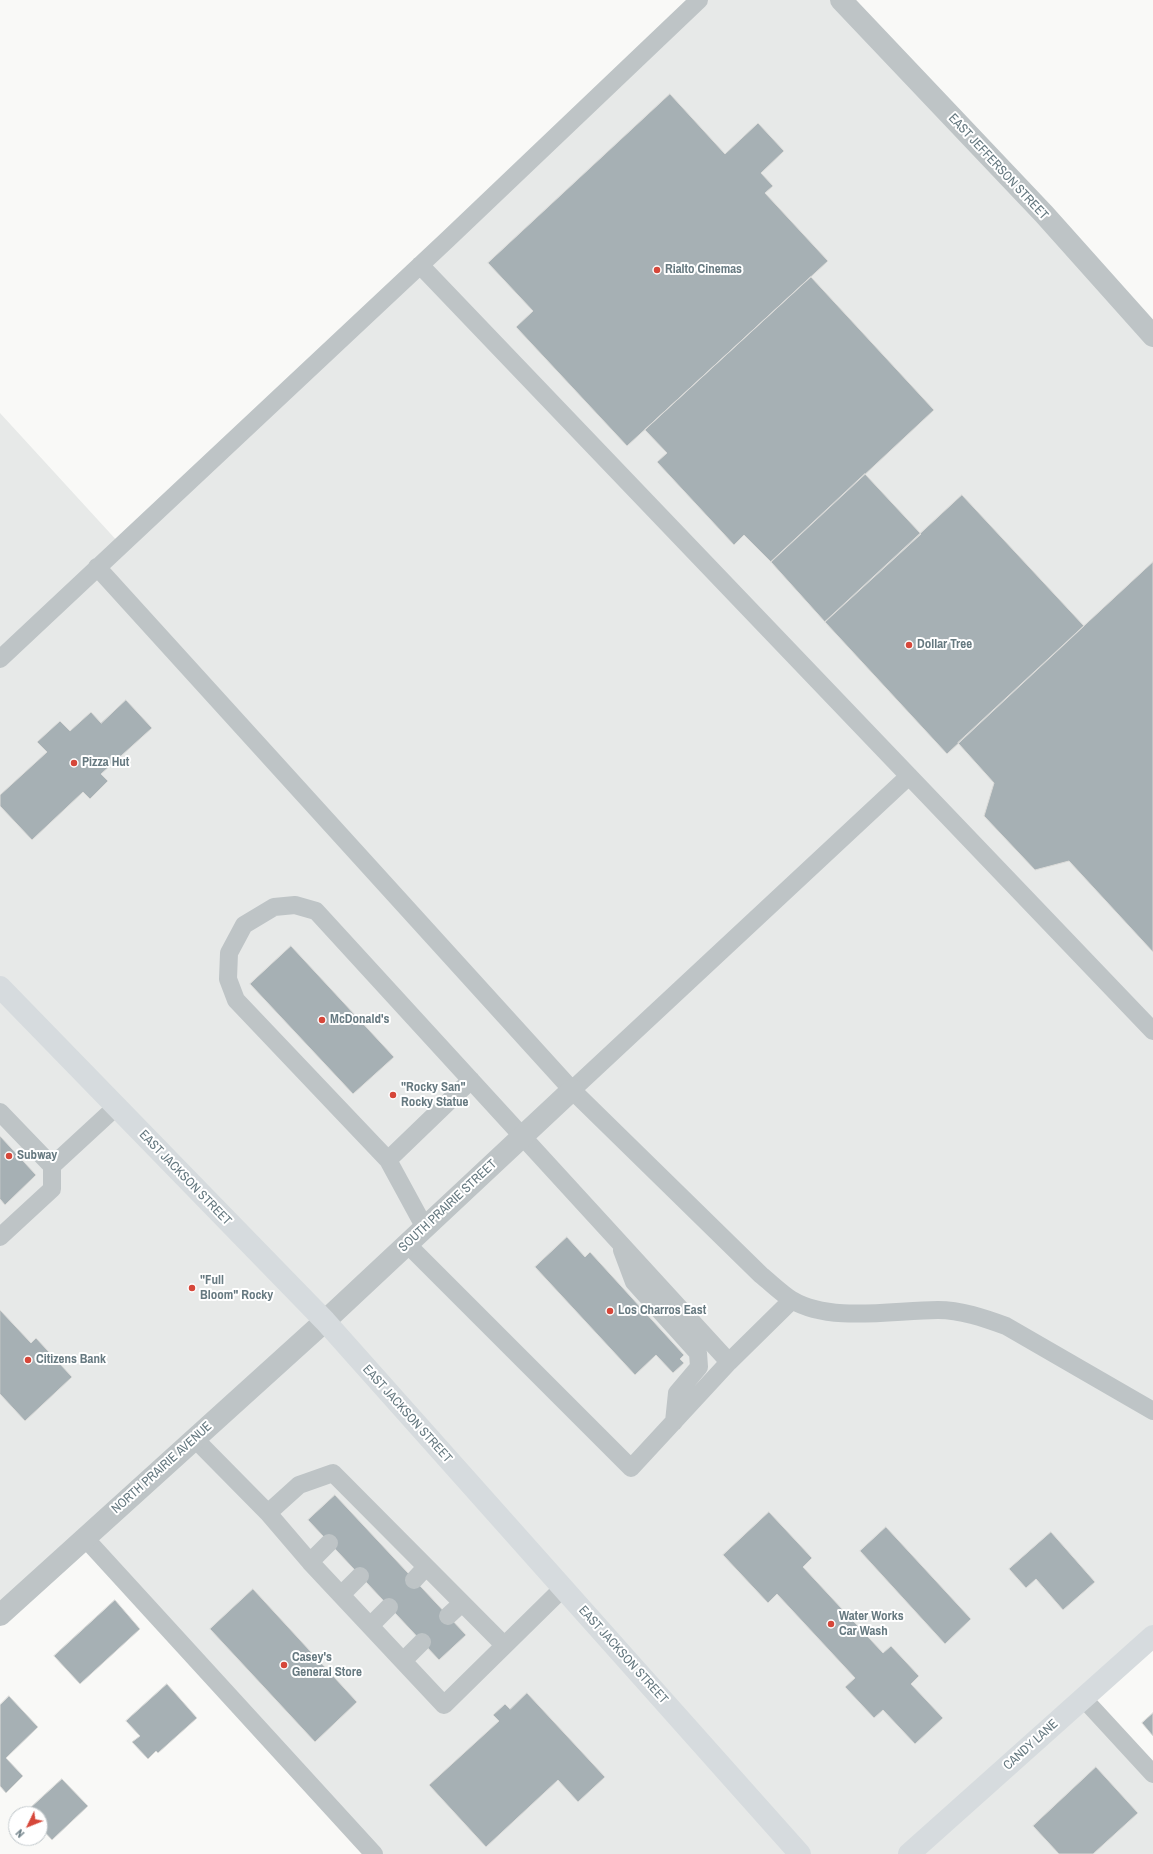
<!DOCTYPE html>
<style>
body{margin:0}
#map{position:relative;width:1153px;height:1854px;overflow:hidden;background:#f9f9f7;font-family:"Archivo Narrow",sans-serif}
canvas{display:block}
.north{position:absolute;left:8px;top:1806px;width:40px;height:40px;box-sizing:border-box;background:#fff;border:1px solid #c2c9cc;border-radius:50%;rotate:227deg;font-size:11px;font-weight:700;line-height:16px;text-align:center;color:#667980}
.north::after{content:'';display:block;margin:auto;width:14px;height:18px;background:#d6473a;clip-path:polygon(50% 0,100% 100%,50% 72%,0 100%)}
</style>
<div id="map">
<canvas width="1153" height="1854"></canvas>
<div class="north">N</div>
</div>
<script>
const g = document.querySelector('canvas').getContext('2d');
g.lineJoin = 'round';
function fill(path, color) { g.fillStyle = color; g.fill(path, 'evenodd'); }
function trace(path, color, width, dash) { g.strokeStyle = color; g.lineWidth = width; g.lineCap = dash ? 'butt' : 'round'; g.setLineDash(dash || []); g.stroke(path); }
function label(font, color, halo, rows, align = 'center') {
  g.font = font + ' "Archivo Narrow",sans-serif'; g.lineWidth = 4; g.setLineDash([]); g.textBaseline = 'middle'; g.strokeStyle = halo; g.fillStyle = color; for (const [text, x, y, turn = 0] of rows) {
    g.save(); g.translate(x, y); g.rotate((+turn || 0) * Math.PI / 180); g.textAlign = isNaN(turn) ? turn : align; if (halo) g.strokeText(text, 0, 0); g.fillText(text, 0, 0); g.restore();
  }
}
fill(new Path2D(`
 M 698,0 L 838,0 L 1153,346 L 1153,1636 L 1084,1698 L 1153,1774 L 1153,1854 L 374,1854 L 85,1538 L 0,1615 L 0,413 L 120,544 Z`), '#e7e9e8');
const building = new Path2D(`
 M 670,94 L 725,154 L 758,123 L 784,151 L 761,173 L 773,186 L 765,193 L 828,261 L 627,446 L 516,327 L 533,311 L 488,263 Z
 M 811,277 L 934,410 L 771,562 L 744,535 L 734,545 L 657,462 L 667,453 L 645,430 Z
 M 865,474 L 921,534 L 825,622 L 771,562 Z
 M 962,495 L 1084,626 L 947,754 L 825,622 Z
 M 1153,562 L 1153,952 L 1069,861 L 1035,870 L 984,816 L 994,783 L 958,743 Z
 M 126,700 L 152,728 L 101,774 L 108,781 L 90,799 L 83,792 L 32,840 L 0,806 L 0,795 L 47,752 L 37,742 L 60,721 L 70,731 L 91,712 L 101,723 Z
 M 291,946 L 394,1057 L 353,1094 L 250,984 Z
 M 0,1136 L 36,1175 L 5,1205 L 0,1199 Z
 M 567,1237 L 585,1257 L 590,1252 L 684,1355 L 680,1359 L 684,1363 L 673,1373 L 656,1355 L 635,1375 L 535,1267 Z
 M 0,1310 L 31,1343 L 36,1338 L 72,1377 L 25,1421 L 0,1394 Z
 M 335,1495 L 466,1635 L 439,1660 L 308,1520 Z
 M 769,1512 L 812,1558 L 803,1567 L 883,1653 L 891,1646 L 919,1676 L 911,1684 L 943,1718 L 915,1744 L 883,1710 L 874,1718 L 845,1687 L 855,1678 L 777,1594 L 768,1603 L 723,1555 Z
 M 886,1527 L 971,1619 L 945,1644 L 860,1551 Z
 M 1051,1532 L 1095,1582 L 1063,1610 L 1036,1579 L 1026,1588 L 1009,1569 Z
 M 253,1589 L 357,1702 L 315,1742 L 210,1629 Z
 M 115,1600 L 140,1629 L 80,1684 L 54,1656 Z
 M 167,1684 L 197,1718 L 158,1753 L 156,1751 L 148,1759 L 132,1742 L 140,1736 L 126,1721 Z
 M 527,1693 L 605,1777 L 578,1802 L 558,1780 L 486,1847 L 429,1785 L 499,1721 L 493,1715 L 505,1704 L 510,1709 Z
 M 9,1696 L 38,1727 L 6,1758 L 23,1776 L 6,1793 L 0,1786 L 0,1705 Z
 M 1153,1713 L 1153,1736 L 1142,1723 Z
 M 1096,1767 L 1138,1813 L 1093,1854 L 1059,1854 L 1033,1826 Z
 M 62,1779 L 88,1806 L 52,1840 L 40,1827 L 40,1814 L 28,1814 L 26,1812 Z`);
fill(building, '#a6b0b4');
trace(building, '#dbdbd9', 1);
trace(new Path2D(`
 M 420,265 L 1153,1031
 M 97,567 L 572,1090 L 761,1275 C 771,1283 781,1293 792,1300 C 830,1323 894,1310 938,1310 C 961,1310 984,1318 1006,1326 L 1153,1411
 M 0,659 L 447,240 L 699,0
 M 572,1090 L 909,776
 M 0,1112 L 52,1166 L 116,1107
 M 388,1160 L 471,1080
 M 0,1237 L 52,1189 L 52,1166
 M 407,1244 L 631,1468 L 729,1362 L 316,911 L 295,905 L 274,907 L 244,925 L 229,953 L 228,979 L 236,1000 L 388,1160 L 425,1228
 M 622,1250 L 634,1282 L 698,1353 L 699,1367 L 677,1393 L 674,1422
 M 729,1362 L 792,1300
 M 195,1439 L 268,1513 L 310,1562 L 444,1705 L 563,1588
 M 268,1513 L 299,1485 L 333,1473 L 504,1645
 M 85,1538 L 374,1854
 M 310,1562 L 329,1543
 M 414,1580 L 426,1567
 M 341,1595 L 360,1576
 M 448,1616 L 462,1603
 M 370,1626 L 389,1607
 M 403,1661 L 422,1642
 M 1083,1698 L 1153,1774`), '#bec4c6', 18);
trace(new Path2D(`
 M 841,0 L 1044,214 L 1153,336
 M 0,1615 L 325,1321 L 572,1090`), '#bec4c6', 22);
trace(new Path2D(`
 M 909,1854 L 1153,1636`), '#d6dbde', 22);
trace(new Path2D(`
 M 0,987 L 325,1321 L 800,1854`), '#d6dbde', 22);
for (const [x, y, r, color] of [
 [657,270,4,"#d6473a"],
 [909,645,4,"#d6473a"],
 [74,763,4,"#d6473a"],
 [322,1020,4,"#d6473a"],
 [393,1095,4,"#d6473a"],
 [9,1156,4,"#d6473a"],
 [192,1288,4,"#d6473a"],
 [610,1311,4,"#d6473a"],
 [28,1360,4,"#d6473a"],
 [831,1624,4,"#d6473a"],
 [284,1665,4,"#d6473a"]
]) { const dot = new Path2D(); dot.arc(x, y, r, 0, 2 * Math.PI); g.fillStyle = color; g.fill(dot); trace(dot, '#fff', 1.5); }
label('13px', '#667980', '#fff', [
 ["EAST JEFFERSON STREET",998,167,47],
 ["EAST JACKSON STREET",185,1178,46],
 ["SOUTH PRAIRIE STREET",448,1206,-43],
 ["EAST JACKSON STREET",407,1414,48],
 ["NORTH PRAIRIE AVENUE",162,1468,-42],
 ["EAST JACKSON STREET",623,1655,48],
 ["CANDY LANE",1031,1745,-42]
]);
label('bold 13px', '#667980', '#fff', [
 ["Rialto Cinemas",665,270],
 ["Dollar Tree",917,645],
 ["Pizza Hut",82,763],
 ["McDonald's",330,1020],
 ["\"Rocky San\"",401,1088],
 ["Rocky Statue",401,1103],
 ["Subway",17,1156],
 ["\"Full",200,1281],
 ["Bloom\" Rocky",200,1296],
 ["Los Charros East",618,1311],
 ["Citizens Bank",36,1360],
 ["Water Works",839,1617],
 ["Car Wash",839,1632],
 ["Casey's",292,1658],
 ["General Store",292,1673]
], 'left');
</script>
